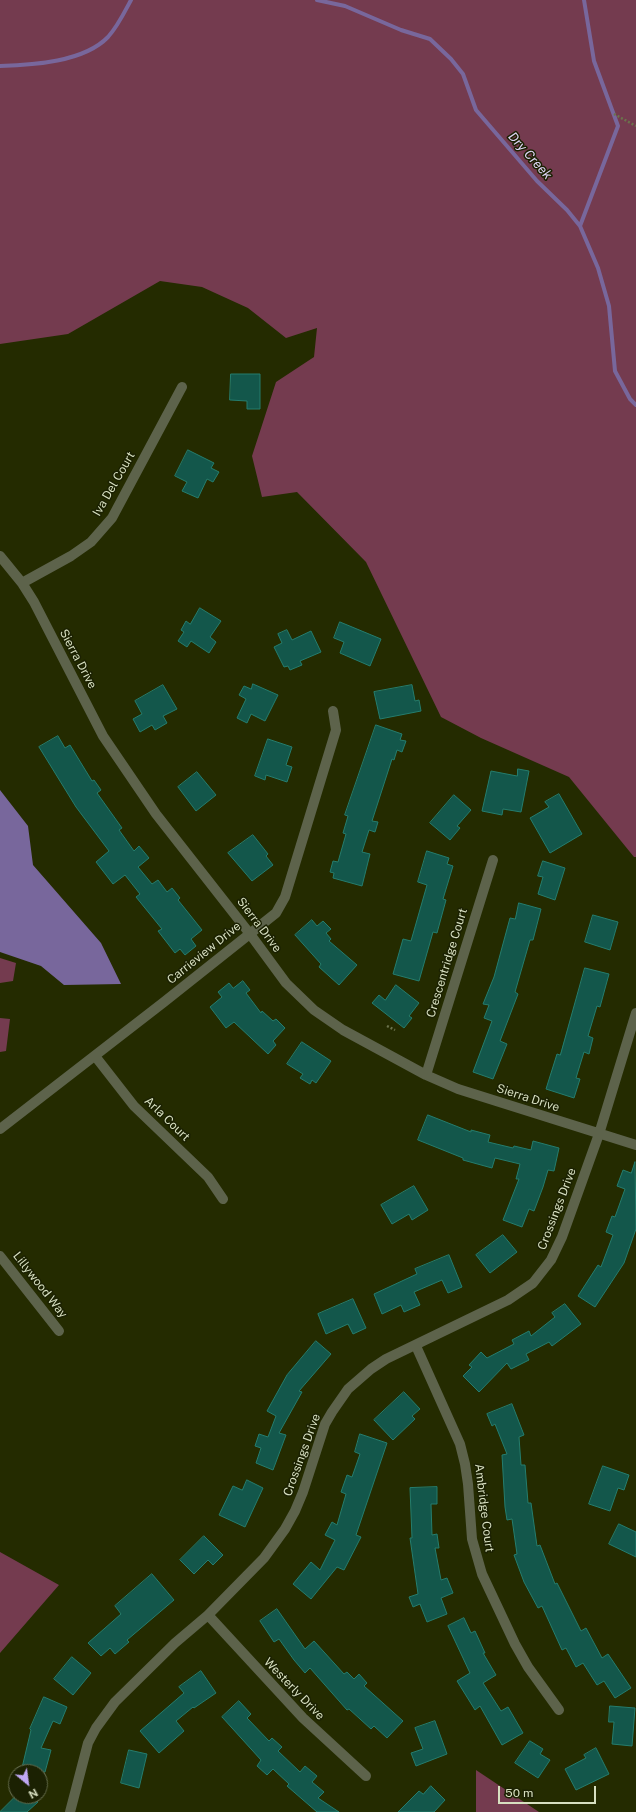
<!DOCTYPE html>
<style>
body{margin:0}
#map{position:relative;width:636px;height:1812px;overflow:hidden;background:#242b00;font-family:"Public Sans",sans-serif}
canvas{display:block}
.north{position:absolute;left:8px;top:1764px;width:40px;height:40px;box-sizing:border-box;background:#1b2102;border:1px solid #666d4e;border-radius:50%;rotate:151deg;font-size:11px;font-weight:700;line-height:16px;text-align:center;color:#d7dfc0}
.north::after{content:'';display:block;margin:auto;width:14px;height:18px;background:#c0a8f3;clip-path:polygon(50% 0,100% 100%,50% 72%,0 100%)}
.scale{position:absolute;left:498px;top:1786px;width:98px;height:18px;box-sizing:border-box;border:2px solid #d7dfc0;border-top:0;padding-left:5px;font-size:12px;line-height:14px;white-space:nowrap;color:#d7dfc0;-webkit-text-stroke:3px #1b2102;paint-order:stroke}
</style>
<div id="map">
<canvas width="636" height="1812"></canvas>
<div class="north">N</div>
<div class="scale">50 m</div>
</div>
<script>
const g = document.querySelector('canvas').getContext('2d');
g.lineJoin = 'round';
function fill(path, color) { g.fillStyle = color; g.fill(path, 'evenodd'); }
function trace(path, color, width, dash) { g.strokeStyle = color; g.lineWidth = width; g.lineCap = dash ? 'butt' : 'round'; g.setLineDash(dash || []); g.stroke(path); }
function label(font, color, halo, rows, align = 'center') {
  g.font = font + ' "Public Sans",sans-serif'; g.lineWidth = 3; g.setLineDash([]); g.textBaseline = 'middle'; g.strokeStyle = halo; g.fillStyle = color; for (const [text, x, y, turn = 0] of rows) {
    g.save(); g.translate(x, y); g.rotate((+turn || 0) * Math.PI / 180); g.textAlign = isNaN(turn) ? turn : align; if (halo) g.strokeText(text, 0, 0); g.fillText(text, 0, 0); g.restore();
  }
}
fill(new Path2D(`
 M 0,0 L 636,0 L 636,857 L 634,857 L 569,777 L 481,738 L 441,717 L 366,562 L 297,492 L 262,497 L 252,456 L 276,382 L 314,357 L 317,328 L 286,338 L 248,308 L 202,287 L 160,281 L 68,334 L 0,344 Z
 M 0,958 L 16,963 L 13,981 L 0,983 Z
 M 0,1018 L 10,1019 L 6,1051 L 0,1052 Z
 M 0,1552 L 59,1585 L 0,1653 Z
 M 476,1770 L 539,1812 L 476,1812 Z`), '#743b4f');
fill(new Path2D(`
 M 0,790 L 28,826 L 33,865 L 101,943 L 121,984 L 64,985 L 41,966 L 0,952 Z`), '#78679c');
trace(new Path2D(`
 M 317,0 L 345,6 L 401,30 L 430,39 L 451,59 L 463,74 L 476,110 L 537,181 L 567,210 L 580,226 L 598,268 L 609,306 L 615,371 L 630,399 L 636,405
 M 0,66 C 33,65 84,62 108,37 C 118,26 124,13 131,0
 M 580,226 L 618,126 L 594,61 L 584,0`), '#78679c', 4);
const building = new Path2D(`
 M 231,374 L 260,374 L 260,409 L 247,409 L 247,401 L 230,400 Z
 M 188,450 L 214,463 L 211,468 L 219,472 L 213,482 L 207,479 L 198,498 L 182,491 L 187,482 L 175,476 Z
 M 200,608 L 221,621 L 210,637 L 216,642 L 209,653 L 191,641 L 187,647 L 178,641 L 184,632 L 181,630 L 186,621 L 190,624 Z
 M 340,622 L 381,639 L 370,666 L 340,653 L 344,642 L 334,638 Z
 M 287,630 L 292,640 L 311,631 L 321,652 L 300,661 L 302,665 L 290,670 L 288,666 L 284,667 L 274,647 L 282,643 L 278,634 Z
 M 253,684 L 278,695 L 265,721 L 251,714 L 247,723 L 237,718 L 246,699 L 239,695 L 244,686 L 251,689 Z
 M 163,685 L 177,709 L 163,716 L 167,723 L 155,730 L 152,725 L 140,732 L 133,719 L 142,714 L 135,701 Z
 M 412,685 L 415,701 L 419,700 L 421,711 L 380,719 L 374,692 Z
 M 376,725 L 402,734 L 400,740 L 406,741 L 402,752 L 397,750 L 394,760 L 392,759 L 372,821 L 378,822 L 375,832 L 369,830 L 362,852 L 370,854 L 362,886 L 333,878 L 334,873 L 330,872 L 333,861 L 338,862 L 346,834 L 343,833 L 348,816 L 345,815 Z
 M 58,736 L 65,748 L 70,745 L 92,781 L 94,780 L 101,790 L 97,793 L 122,828 L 119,830 L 134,851 L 139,846 L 149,858 L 138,867 L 152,884 L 158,880 L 167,892 L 172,888 L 180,898 L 178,900 L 202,930 L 191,939 L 196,946 L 185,955 L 180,949 L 175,953 L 158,931 L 162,929 L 136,897 L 140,894 L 125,875 L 113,884 L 96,862 L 109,851 L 76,807 L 39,747 Z
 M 268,739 L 292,747 L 286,765 L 292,767 L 287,782 L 266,775 L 265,780 L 255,776 Z
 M 518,769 L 529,771 L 521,812 L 503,809 L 502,815 L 482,811 L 491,771 L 517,776 Z
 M 197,772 L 216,795 L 196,811 L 178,787 Z
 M 559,794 L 582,834 L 550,853 L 530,818 L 549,807 L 545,802 Z
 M 454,795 L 471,810 L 457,826 L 460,828 L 450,840 L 430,823 Z
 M 253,835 L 268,854 L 266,856 L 273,865 L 252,881 L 228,853 Z
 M 427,851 L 449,858 L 447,864 L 453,866 L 443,899 L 446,900 L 437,933 L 433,932 L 419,981 L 393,974 L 403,939 L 411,941 L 427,885 L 418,882 Z
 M 543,861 L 565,868 L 555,900 L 538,894 L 543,877 L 538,876 Z
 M 519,903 L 541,909 L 533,940 L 530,940 L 515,992 L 518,994 L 500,1041 L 507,1044 L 493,1079 L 473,1072 L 492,1021 L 484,1018 L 489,1005 L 483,1004 L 494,977 L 510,918 L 515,919 Z
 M 593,915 L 618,922 L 610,950 L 585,942 Z
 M 312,920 L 317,926 L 323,921 L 331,929 L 326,933 L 331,939 L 329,941 L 357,965 L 339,985 L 319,967 L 321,964 L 295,935 Z
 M 585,968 L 609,974 L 600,1007 L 597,1006 L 588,1036 L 593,1038 L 589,1054 L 584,1052 L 576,1078 L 580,1079 L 574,1098 L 546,1089 L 557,1054 L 560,1055 Z
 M 243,981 L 250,990 L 246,993 L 261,1013 L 262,1011 L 273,1021 L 276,1019 L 285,1028 L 273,1041 L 276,1045 L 268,1054 L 234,1022 L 226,1028 L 210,1007 L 222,997 L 218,992 L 229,983 L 233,988 Z
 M 396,985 L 419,1003 L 409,1016 L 412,1018 L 404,1028 L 372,1003 L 379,995 L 385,1000 Z
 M 302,1042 L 331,1061 L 316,1083 L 312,1080 L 310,1084 L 300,1078 L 303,1074 L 287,1064 Z
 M 428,1115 L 471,1132 L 471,1130 L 490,1135 L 488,1142 L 513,1148 L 514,1146 L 531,1150 L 533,1141 L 559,1148 L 554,1171 L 548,1170 L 543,1187 L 534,1211 L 529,1209 L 522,1227 L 503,1220 L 519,1179 L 516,1179 L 520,1164 L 495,1158 L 492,1168 L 463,1160 L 463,1158 L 418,1140 Z
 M 635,1162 L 636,1229 L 624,1263 L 595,1307 L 578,1296 L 598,1265 L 601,1267 L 613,1235 L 606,1232 L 612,1216 L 615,1217 L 625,1189 L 617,1186 L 623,1170 L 631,1173 Z
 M 414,1186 L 428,1210 L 412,1220 L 409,1214 L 392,1224 L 381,1205 Z
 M 503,1235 L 517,1252 L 490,1273 L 476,1255 Z
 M 449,1255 L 462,1287 L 448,1293 L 442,1280 L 414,1292 L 420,1305 L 404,1312 L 401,1305 L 382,1314 L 374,1294 L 417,1274 L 415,1269 Z
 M 353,1299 L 366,1328 L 353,1334 L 348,1324 L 326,1334 L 318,1314 Z
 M 565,1304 L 581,1324 L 552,1346 L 549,1342 L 526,1354 L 529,1360 L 511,1369 L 507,1363 L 479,1392 L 463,1376 L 472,1367 L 469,1365 L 481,1352 L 487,1358 L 514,1344 L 512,1340 L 529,1331 L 531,1336 L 555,1317 L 552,1313 Z
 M 316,1341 L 331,1354 L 299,1391 L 302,1392 L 279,1433 L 286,1435 L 273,1470 L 256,1463 L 261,1448 L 255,1446 L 259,1434 L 268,1437 L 276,1416 L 267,1411 L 287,1375 Z
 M 404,1392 L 420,1409 L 412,1416 L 415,1419 L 393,1440 L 374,1420 Z
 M 512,1404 L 524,1435 L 519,1437 L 521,1465 L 525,1465 L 528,1503 L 531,1503 L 537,1546 L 540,1545 L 555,1584 L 557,1583 L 581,1631 L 586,1628 L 602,1658 L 608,1654 L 631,1688 L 615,1698 L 604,1681 L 597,1685 L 583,1663 L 576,1667 L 566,1648 L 562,1650 L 542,1606 L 538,1608 L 524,1582 L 514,1555 L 517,1554 L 512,1519 L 507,1520 L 505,1507 L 502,1455 L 507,1454 L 495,1424 L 492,1426 L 487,1414 Z
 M 360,1434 L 387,1443 L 356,1535 L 361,1537 L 344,1570 L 337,1567 L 311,1599 L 293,1584 L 311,1562 L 320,1570 L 335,1540 L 325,1535 L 332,1522 L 337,1525 L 346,1494 L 341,1492 L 347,1475 L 352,1477 L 360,1454 L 355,1452 Z
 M 603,1466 L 629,1475 L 624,1490 L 618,1488 L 610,1511 L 589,1504 Z
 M 247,1480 L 263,1488 L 245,1527 L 219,1515 L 233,1486 L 242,1490 Z
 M 437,1487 L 437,1504 L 431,1504 L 432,1535 L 437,1534 L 439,1548 L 435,1548 L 441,1580 L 447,1578 L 453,1593 L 441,1598 L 447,1614 L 427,1622 L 420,1604 L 413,1607 L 409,1597 L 418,1594 L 410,1538 L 412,1538 L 410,1488 Z
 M 619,1524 L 636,1532 L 636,1557 L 609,1544 Z
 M 204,1536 L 223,1555 L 213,1565 L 208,1560 L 194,1574 L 180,1560 Z
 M 152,1574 L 174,1600 L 127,1640 L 129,1642 L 115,1654 L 110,1648 L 101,1656 L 88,1643 L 121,1614 L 115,1606 Z
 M 277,1609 L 305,1649 L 314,1641 L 344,1674 L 347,1672 L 354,1679 L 359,1674 L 367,1683 L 364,1686 L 403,1721 L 387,1738 L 374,1726 L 371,1729 L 349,1709 L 347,1710 L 310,1668 L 305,1673 L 294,1660 L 279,1639 L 274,1642 L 260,1621 Z
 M 464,1618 L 471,1633 L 475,1631 L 485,1653 L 483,1653 L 496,1675 L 483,1683 L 501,1711 L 508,1707 L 523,1733 L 502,1745 L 480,1706 L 475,1710 L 457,1681 L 470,1673 L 448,1626 Z
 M 72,1657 L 91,1673 L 73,1695 L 54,1679 Z
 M 201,1671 L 216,1693 L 194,1708 L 193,1707 L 176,1721 L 184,1731 L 159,1753 L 140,1731 L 184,1693 L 179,1687 Z
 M 44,1697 L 67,1707 L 60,1724 L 53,1721 L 41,1748 L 51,1750 L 45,1772 L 21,1772 L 31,1730 L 30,1729 Z
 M 239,1701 L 251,1714 L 247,1718 L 269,1741 L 272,1738 L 282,1747 L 278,1751 L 300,1772 L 305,1766 L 317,1776 L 312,1782 L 324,1792 L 318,1798 L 339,1812 L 317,1812 L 287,1786 L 289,1784 L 273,1769 L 267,1775 L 257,1766 L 261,1760 L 222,1717 Z
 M 610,1706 L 635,1708 L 632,1746 L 612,1744 L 614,1722 L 609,1722 Z
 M 435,1721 L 447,1754 L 416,1766 L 411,1753 L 423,1749 L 415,1728 Z
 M 530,1741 L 543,1749 L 540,1754 L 550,1760 L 538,1778 L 515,1763 Z
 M 596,1748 L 609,1774 L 576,1790 L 565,1769 L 586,1758 L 584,1755 Z
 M 129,1750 L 147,1754 L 139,1788 L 121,1783 Z
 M 431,1786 L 445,1800 L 434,1812 L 398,1812 L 419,1791 L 423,1794 Z
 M 16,1796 L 33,1796 L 38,1802 L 27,1812 L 0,1812 Z`);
fill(building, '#13574b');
trace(building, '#257d6d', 1);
trace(new Path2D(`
 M 614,114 L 636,126
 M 387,1026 L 395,1030`), '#6b734c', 2.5, [2, 2]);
trace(new Path2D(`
 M 0,556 L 22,583 L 34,602 L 103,736 L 156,814 L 250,934 L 286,983 L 314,1010 L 343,1030 L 426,1075 L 458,1089 L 636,1145
 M 22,583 L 71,556 L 91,542 L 112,518 L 182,387
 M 95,1056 L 134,1106 L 208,1177 L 223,1199
 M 426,1075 L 493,860
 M 0,1129 L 164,1002 L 276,913 L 285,897 L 336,730 L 333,711
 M 0,1256 L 59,1331
 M 416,1346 L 460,1444 L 465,1464 L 468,1484 L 472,1539 L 482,1574 L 515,1644 L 528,1667 L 559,1710
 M 208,1615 L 303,1718 L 366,1776
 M 70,1812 L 88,1743 L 96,1728 L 115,1702 L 175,1643 L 208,1615 L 264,1558 L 285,1529 L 295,1511 L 303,1492 L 325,1424 L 332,1412 L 348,1389 L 371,1369 L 386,1359 L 508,1300 L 533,1283 L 551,1260 L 562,1237 L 599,1134 L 636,1013`), '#5d634b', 10);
label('12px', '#d7dfc0', '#1b2102', [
 ["Iva Del Court",114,484,-60],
 ["Sierra Drive",78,659,62],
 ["Sierra Drive",259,925,53],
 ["Carrieview Drive",204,953,-39],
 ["Crescentridge Court",447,963,-73],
 ["Sierra Drive",528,1098,18],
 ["Arla Court",167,1119,44],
 ["Crossings Drive",557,1209,-69],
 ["Lillywood Way",40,1285,52],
 ["Crossings Drive",302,1455,-70],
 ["Ambridge Court",484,1508,83],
 ["Westerly Drive",294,1689,46]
]);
label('italic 13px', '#ded5f6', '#1b2102', [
 ["Dry Creek",530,156,48]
]);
</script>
